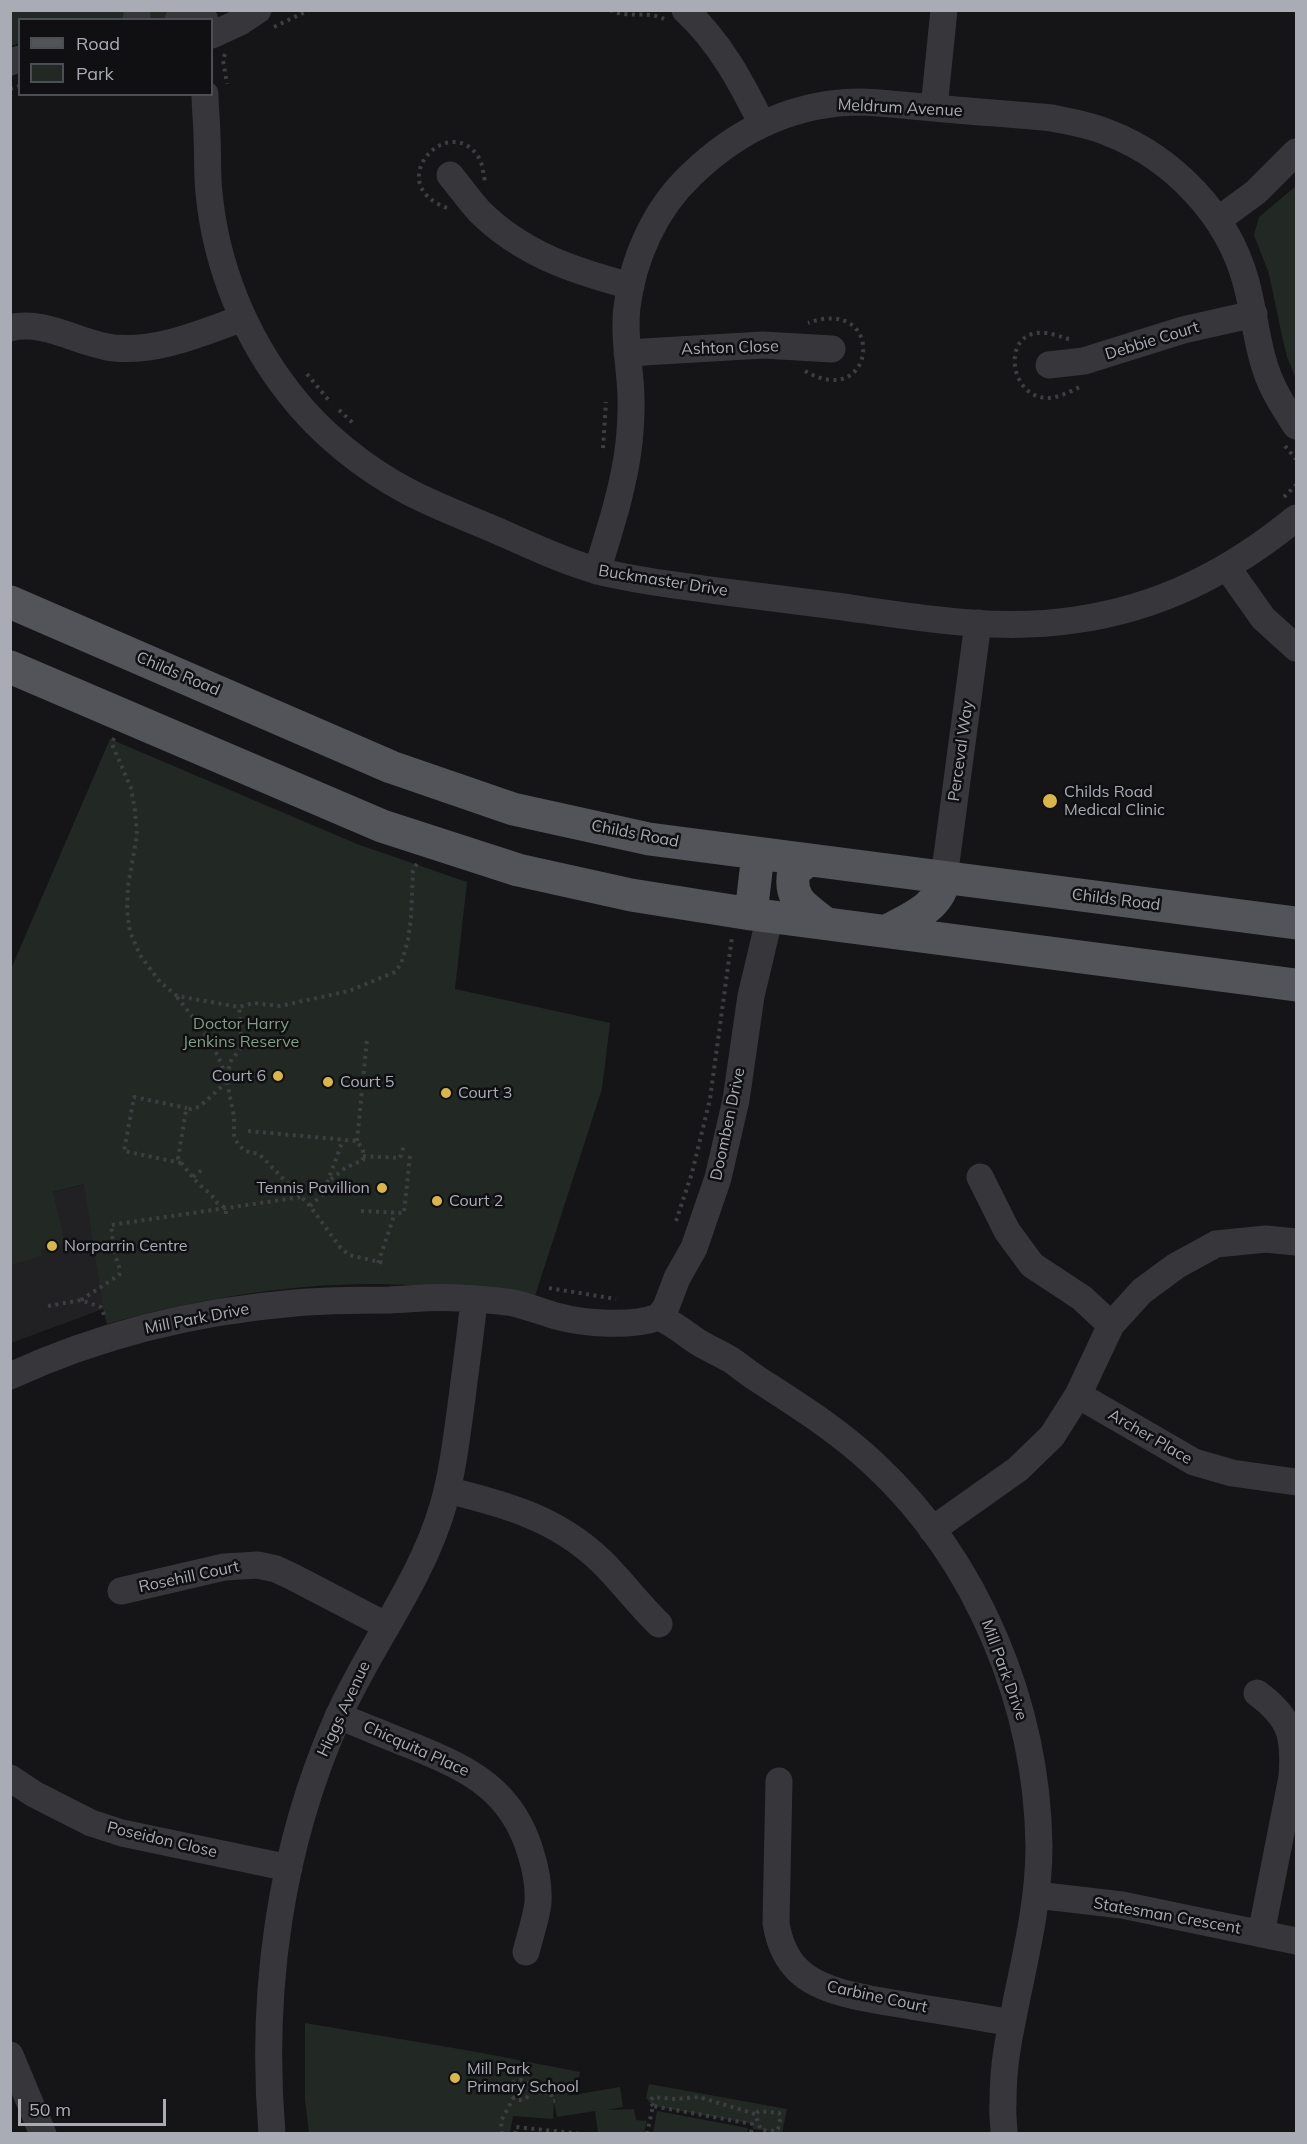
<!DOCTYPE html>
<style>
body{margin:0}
#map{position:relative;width:1307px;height:2144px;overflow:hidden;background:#151517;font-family:Mulish,sans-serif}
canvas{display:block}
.frame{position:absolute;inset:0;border:12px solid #a9acb5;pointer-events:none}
.legend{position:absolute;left:18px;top:18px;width:195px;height:78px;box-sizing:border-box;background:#101012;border:2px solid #4d4e53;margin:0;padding:8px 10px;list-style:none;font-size:18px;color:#a9acb5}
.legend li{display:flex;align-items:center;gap:12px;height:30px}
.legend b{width:30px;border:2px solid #4d4e53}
.scale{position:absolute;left:18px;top:2099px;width:148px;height:27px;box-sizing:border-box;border:3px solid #a9acb5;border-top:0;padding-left:8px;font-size:18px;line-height:21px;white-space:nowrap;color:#a9acb5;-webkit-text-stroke:4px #101012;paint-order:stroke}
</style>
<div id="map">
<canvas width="1307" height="2144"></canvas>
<div class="frame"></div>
<ul class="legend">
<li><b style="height:8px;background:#53545a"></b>Road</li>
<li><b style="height:16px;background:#222823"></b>Park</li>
</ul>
<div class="scale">50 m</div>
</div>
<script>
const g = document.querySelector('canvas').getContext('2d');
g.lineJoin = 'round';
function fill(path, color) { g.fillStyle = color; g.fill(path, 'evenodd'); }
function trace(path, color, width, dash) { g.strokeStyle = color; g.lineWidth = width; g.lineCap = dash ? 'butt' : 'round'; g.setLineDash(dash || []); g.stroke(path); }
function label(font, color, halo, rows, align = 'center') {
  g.font = font + ' Mulish,sans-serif'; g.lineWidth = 5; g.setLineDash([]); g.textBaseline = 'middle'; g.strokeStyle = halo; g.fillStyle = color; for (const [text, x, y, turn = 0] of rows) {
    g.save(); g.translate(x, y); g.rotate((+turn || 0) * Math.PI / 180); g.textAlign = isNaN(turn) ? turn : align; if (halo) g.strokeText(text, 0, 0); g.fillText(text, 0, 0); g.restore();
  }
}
fill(new Path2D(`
 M 85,1184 L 103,1309 L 11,1343 L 11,1203 Z`), '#212123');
fill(new Path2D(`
 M 11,11 L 174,11 L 164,19 L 20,20 L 19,43 L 11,46 Z
 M 1296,186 L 1296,379 L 1287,357 L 1282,336 L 1269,274 L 1254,235 L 1259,217 Z
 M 110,739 L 357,844 L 467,882 L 455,989 L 610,1023 L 602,1089 L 534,1299 C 484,1293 434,1285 383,1284 C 289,1283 197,1299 107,1324 L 103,1309 L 84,1184 L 53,1192 L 65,1244 L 41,1250 L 41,1256 L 11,1265 L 11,969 Z
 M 305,2023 L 477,2052 L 580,2072 L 575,2093 L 566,2096 L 620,2087 L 623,2107 L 606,2110 L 634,2109 L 636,2120 L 647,2121 L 644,2133 L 598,2133 L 595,2111 L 557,2117 L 554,2102 L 553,2119 L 513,2116 L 510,2133 L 309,2133 L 305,2099 Z
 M 649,2084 L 787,2109 L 782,2133 L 753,2129 L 752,2124 L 653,2106 L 646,2098 Z
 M 657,2111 L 748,2128 L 747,2133 L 653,2133 Z`), '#222823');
trace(new Path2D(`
 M 610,10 C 628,19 646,10 664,19
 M 274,27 L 309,10
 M 225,54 L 223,60 L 227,84
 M 10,89 L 20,86
 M 447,208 C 380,183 450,110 479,158 C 483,165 483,173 485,181
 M 1069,339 C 1057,336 1045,330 1032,334 C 1003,343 1012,397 1047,398 C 1059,398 1071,391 1082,386
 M 805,371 C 877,413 887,294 808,323
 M 307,374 L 331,403
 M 339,410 L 353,423
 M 1285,446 L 1296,459
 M 603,448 L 606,402
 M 1284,497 L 1296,485
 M 114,738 L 112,744 L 131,788 L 135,811 L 137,835 L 128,886 L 127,910 L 130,932 L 140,955 L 148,966 L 160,982 L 177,996 L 239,1007 L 253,1003 L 280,1006 L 349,991 L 395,972 L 401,964 L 408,940 L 411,918 L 413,871 L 417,863
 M 177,997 C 198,1024 219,1048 227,1082 L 230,1062 L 240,1049 L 241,1032 L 239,1007
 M 227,1082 L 234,1116 L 234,1137 L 238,1144 L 245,1151 L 259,1154 L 310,1206 L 340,1247 L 349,1255 L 384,1263
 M 248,1131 L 357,1141 L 363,1150 L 363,1160 L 345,1168 L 329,1181
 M 357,1141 L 367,1039
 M 363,1156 L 400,1158 L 404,1145
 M 181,1163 L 124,1151 L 134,1097 L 187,1108
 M 193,1177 L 203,1169
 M 310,1206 L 323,1194 L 343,1140
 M 361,1211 L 404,1213 L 410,1156
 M 226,1214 L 226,1208 C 214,1203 216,1199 208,1192 C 196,1183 188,1171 178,1159 L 186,1110 L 199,1107 L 227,1082
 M 676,1221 L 692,1173 L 710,1099 L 732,937 L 730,937
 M 378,1263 L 395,1213
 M 549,1288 L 616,1299
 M 81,1300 L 119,1275 L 120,1270 L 114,1251 L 111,1225 L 301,1197
 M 48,1306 L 81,1300 L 101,1307 L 105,1317
 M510 2090a10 10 0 1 1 20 0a10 10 0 1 1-20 0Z
 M 529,2090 L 551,2094 L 553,2101 L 555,2101
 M 653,2106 L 650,2101 L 653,2097 L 675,2099 L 699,2097 L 755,2114 L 761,2130 L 775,2131 L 778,2129 L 781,2116 L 779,2113 L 759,2111 L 755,2114
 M 502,2134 L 501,2121 L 514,2097
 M 515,2134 L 516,2127 L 582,2134
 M 647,2134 L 653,2106 L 752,2124 L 751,2134`), '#3d3e42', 4, [3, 4.5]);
trace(new Path2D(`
 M 685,10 C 720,42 741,82 762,124
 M 136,20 L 137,15
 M 178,20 L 189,12 L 200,14 L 205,20
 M 212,35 L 240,22 L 258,10
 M 10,62 L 20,59
 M 205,94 C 205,109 207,123 207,137 C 208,156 207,175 209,193 C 216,266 245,337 290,394 C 321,434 365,469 409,492 C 436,506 465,517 493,529 C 528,544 562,561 598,571 C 632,580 668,584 703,589 C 747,595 791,600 836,606 C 915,617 995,632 1075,620 C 1160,608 1230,572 1296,518
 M 934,108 L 944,10
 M 450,175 C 460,187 469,200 479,211 C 522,254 574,271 631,286
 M 1218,220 L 1256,192 L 1296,152
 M 10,328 C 44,319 80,344 114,348 C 159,352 201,333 243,318
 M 627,353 L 763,345 L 832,349
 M 1049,365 L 1084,361 L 1183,330 L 1254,314
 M 1227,567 L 1263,618 L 1296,648
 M 597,571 C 610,529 624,487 629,443 C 631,423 632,400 630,380 C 628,356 624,331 627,307 C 633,258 655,209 691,175 C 738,129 796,102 862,102 C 886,103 910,106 934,108 C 974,112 1013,114 1052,118 C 1071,122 1091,125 1109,133 C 1173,158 1228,215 1246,282 C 1255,315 1257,351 1271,383 C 1278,399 1287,412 1296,426
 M 944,878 L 978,623
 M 980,1177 L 1007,1231 L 1032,1265 L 1082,1298 L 1111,1325
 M 659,1317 L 666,1307 L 677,1278 L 694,1248 L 718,1178 L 736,1100 L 751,996 L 770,916
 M 10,1376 C 99,1335 198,1311 295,1303 C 327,1300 359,1300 390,1300 C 413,1299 435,1296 458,1298 C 476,1299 495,1300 513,1303 C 527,1306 542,1312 556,1316 C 585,1324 631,1327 659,1317 C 672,1323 681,1330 692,1338 C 704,1347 718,1352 731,1360 C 740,1366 749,1374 759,1380 C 799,1406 838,1430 874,1464 C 978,1561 1037,1705 1039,1846 C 1039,1916 1018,1982 1007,2050 C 1004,2068 1003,2086 1003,2104 C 1002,2114 1004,2124 1004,2134
 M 1078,1395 L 1194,1462 L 1232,1473 L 1296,1482
 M 447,1490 C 504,1504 556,1518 600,1560 C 621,1580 638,1604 659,1624
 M 932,1530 L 1018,1469 L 1052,1436 L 1078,1395 L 1111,1325 L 1142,1291 L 1176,1266 L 1216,1244 L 1266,1239 L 1296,1242
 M 121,1591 L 224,1567 L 258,1565 L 276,1569 L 293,1577 L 387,1626
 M 1257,1693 C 1291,1718 1295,1736 1292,1777 L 1261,1934
 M 338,1716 C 364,1726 389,1737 415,1747 C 471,1770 513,1791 531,1854 C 536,1870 539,1886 538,1903 C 536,1919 530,1936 526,1952
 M 10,1778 L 34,1794 L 91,1823 L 122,1833 L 289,1868
 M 779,1781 L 776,1923 C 779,1942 785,1958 799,1971 C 825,1996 881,2000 916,2007 C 948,2012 980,2017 1011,2023
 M 1036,1895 L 1122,1905 L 1296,1941
 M 10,2055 L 43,2134
 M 272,2134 C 260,1992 280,1847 338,1717 C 370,1645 421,1582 443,1506 C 453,1471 457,1434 462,1398 C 466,1365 471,1332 474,1299`), '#37373b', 27);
trace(new Path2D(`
 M 10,602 L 391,767 L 513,809 L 649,839 L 1296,923
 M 10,667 L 382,826 L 518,870 L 631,895 L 751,914 L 1296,985
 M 808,860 L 794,871 C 788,899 804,907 825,923
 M 751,914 L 758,854
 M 887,931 C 909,919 941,907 944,878`), '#53545a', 33);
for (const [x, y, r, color] of [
 [1050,801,8,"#dab54a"],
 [278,1076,6,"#dab54a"],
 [328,1082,6,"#dab54a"],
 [446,1093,6,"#dab54a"],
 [382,1188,6,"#dab54a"],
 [437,1201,6,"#dab54a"],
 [52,1246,6,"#dab54a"],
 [455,2078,6,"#dab54a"]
]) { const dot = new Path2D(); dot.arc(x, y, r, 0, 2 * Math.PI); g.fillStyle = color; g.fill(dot); trace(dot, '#101012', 2); }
label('16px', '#a9acb5', '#101012', [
 ["Meldrum Avenue",900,108,3],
 ["Debbie Court",1152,341,-17],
 ["Ashton Close",730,348,-2],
 ["Buckmaster Drive",663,581,9],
 ["Childs Road",178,674,23],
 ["Perceval Way",961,751,-82],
 ["Childs Road",635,834,11],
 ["Childs Road",1116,900,7],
 ["Doomben Drive",728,1124,-78],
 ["Mill Park Drive",197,1319,-11],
 ["Archer Place",1150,1437,30],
 ["Rosehill Court",189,1577,-12],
 ["Mill Park Drive",1004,1670,70],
 ["Higgs Avenue",344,1709,-65],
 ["Chicquita Place",416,1749,24],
 ["Poseidon Close",162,1840,13],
 ["Statesman Crescent",1167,1916,10],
 ["Carbine Court",877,1997,12]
]);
label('16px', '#a9acb5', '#101012', [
 ["Childs Road",1064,792],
 ["Medical Clinic",1064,810],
 ["Court 6",266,1076,"right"],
 ["Court 5",340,1082],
 ["Court 3",458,1093],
 ["Tennis Pavillion",370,1188,"right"],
 ["Court 2",449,1201],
 ["Norparrin Centre",64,1246],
 ["Mill Park",467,2069],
 ["Primary School",467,2087]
], 'left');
label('16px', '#829e86', '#101012', [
 ["Doctor Harry",241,1024],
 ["Jenkins Reserve",241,1042]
]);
</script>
